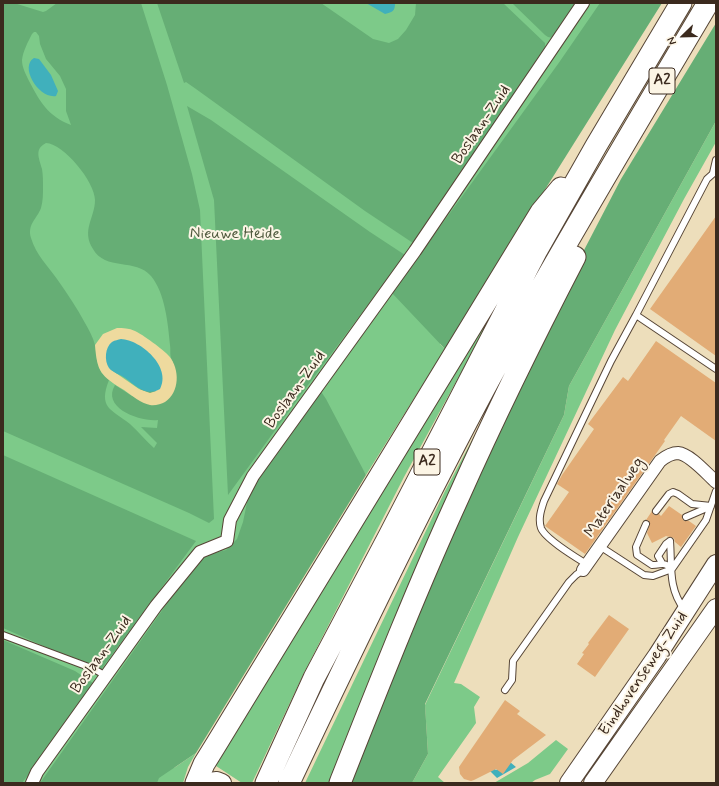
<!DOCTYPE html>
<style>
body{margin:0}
#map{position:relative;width:719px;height:786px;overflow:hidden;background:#eddebb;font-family:Mynerve,sans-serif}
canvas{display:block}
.frame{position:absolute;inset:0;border:4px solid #3b2a1e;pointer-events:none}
.north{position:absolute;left:663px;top:16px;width:40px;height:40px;-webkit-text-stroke:3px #fcf5e5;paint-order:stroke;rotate:247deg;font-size:11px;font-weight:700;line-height:16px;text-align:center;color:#3b2a1e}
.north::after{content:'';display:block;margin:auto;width:14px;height:18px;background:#3b2a1e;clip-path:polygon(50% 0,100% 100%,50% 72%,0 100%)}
</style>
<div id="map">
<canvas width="719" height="786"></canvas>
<div class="frame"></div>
<div class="north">N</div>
</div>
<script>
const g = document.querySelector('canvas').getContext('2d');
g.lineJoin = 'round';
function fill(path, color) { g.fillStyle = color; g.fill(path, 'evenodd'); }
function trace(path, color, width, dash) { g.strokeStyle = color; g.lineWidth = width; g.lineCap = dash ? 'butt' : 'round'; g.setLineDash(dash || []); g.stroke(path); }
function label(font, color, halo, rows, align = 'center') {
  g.font = font + ' Mynerve,sans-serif'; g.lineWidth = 4; g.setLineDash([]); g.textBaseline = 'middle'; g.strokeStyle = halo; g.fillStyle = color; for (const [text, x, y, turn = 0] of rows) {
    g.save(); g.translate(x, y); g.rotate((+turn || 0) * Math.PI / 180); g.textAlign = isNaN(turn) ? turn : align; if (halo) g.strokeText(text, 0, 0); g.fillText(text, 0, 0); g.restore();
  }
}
fill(new Path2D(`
 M 3,3 L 656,3 L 440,344 L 445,349 L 366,475 L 362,469 L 174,768 L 196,753 L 188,767 L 183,783 L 3,783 Z
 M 716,121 L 716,142 L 684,199 L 615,330 L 518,537 L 454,683 L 461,684 L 480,697 L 474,707 L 476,723 L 438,777 L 445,783 L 412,783 L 428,754 L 425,705 L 564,415 L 569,386 Z
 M 562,188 L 404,477 L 304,673 L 252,783 L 242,783 L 213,764 Z
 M 556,282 L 338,783 L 305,783 L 445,491 Z
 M 556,740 L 568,749 L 550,774 L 535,780 L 531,783 L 494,783 L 528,763 Z`), '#7dca89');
fill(new Path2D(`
 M 3,3 L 14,3 L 43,12 L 46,11 L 57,3 L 141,3 L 167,85 L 192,174 L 200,210 L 214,519 L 209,523 L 189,513 L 3,431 ZM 34,32 L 36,32 L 39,36 L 40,44 L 46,59 L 60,76 L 66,89 L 66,111 L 71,125 C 48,116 40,102 29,81 C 26,74 22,68 22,60 C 23,51 28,42 32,34 ZM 46,143 C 64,144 95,182 95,200 C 95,218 81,230 93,249 C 105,271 136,258 151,276 C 165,293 168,323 170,345 C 171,352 169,356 173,362 L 132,396 L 115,385 C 101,408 140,422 158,420 L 157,428 L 141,427 L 157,443 L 154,448 C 146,441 139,432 130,424 C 111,409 98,408 109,380 C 95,369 98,360 95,345 C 93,337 89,330 85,323 C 77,308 67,293 57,279 C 48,266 36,255 31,238 C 27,224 37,219 41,208 C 43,201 43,194 43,187 C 43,181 43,175 42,169 C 39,158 34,149 46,143 Z
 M 157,3 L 321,3 L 373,39 L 389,43 L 398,39 L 406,30 L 415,15 L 416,3 L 503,3 L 545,43 L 545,47 L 457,179 L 413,243 L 365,211 L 196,89 L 186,82 L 184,83 Z
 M 512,3 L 579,3 L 553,38 L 548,37 L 545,35 Z
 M 600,3 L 662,3 L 445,349 L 392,293 L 558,64 Z
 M 716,23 L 716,121 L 569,386 L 564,415 L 425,704 L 428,754 L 412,783 L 351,783 L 468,489 L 544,327 L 621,179 Z
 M 187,106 L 211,120 L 370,232 L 405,255 L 308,385 L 228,495 L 214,200 Z
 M 320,390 L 326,399 L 366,475 L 196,753 L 159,778 L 157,783 L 40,783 L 195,564 L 207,555 L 226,550 L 237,539 L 243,522 L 250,488 Z
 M 3,455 L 196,541 L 100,671 L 3,628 Z
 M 3,640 L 75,671 L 93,683 L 53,743 L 22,783 L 3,783 Z`), '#66ae75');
fill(new Path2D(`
 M 117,328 C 123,328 129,328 135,331 C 142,334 164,350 169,356 C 180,369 180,392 165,402 C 161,404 155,406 150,405 C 141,403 132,396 124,390 C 101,376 97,372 95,345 L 103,334 ZM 110,369 L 156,391 L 150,393 L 139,389 Z`), '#eeda9e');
fill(new Path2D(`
 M 366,3 L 395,3 C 395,11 393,12 385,14 Z
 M 34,58 L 39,59 L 51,75 L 58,91 L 56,96 C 39,99 19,67 34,58 Z
 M 121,339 C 141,340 172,367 160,389 C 146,397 136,386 125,378 C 120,374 113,373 109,368 C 104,361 105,347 112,342 C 115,340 118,340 121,339 Z
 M 477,756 L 496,770 L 510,762 L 516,767 L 497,778 L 476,757 Z`), '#40b0bc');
fill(new Path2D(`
 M 716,216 L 716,356 L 650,309 Z
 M 656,341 L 716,383 L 716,441 L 681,416 L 664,440 L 665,441 L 585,554 L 545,526 L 569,492 L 557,484 L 562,475 L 594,429 L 588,424 L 623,377 L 628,381 Z
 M 669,506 L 682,515 L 682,518 L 684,521 L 689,521 L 696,526 L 681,547 L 675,542 L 674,538 L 666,536 L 652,543 L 647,533 L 650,523 L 648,520 L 646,520 L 652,511 L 654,515 L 659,514 L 661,516 Z
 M 609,615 L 629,629 L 595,677 L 577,664 L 584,654 L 582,653 L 589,644 L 588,643 Z
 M 505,700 L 520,711 L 517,714 L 546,735 L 513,760 L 503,774 L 496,769 L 474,780 L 471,781 L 464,779 L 460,774 L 459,767 L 461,764 Z`), '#e2ac76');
const lane = new Path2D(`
 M 716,171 L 707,179 L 636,315 L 716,369
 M 713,173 L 716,160
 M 656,511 L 669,494 L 673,492 L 678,494 L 692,504 L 711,506
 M 686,517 L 709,507
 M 646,524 L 636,547 L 637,555 L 652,565 C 663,565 663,561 672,569
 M 670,541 C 672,566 668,588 684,609
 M 601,547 L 644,575 L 653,576 L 672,569 L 706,520 L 716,491
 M 662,563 L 658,556 L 666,544 L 670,541
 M 588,565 C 577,558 545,539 541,528 C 538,519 541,510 544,501 L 611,361 L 636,315
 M 3,635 L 94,669 L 106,676
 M 505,690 L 512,680 L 513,661 L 569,582 L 576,575 L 583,570`);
const street = new Path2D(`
 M 583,570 L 660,461 C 665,457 671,453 678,453 C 690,454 707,474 716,482
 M 32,783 L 37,772 L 156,606 L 200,552 L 227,541 L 230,520 L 253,476 L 415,251 L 583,3`);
const primary = new Path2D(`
 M 202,783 L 217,781 L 222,783
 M 569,783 L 657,656 L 716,564
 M 593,783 L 716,608`);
const highway = new Path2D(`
 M 196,783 L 204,764 L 217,743 L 541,212 L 561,188
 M 266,783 L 314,678 L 389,536 L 537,250 L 596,146 L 681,3
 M 289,783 C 353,647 418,512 489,380 C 559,253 634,128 708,3
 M 340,783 C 378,687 416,590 459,496 C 495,415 534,336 575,257`);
trace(lane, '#564536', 8);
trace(street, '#564536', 14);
trace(primary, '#564536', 20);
trace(highway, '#564536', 23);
trace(lane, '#fff', 6);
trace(street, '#fff', 12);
trace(primary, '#fff', 18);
trace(highway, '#fff', 21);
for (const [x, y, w] of [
 [662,81,26],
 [427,462,26]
]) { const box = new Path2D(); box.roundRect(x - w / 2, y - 13, w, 26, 3); g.fillStyle = '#fcf5e5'; g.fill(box); trace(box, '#3b2a1e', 1); }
label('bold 15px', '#3b2a1e', null, [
 ["A2",662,81],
 ["A2",427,462]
]);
label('16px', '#3b2a1e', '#fcf5e5', [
 ["Boslaan-Zuid",482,125,-56],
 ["Boslaan-Zuid",296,390,-54],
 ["Materiaalweg",615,498,-56],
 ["Boslaan-Zuid",102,655,-54],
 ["Eindhovenseweg-Zuid",644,674,-56]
]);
label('16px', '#4f5a3e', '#fcf5e5', [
 ["Nieuwe Heide",235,235]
]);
</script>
